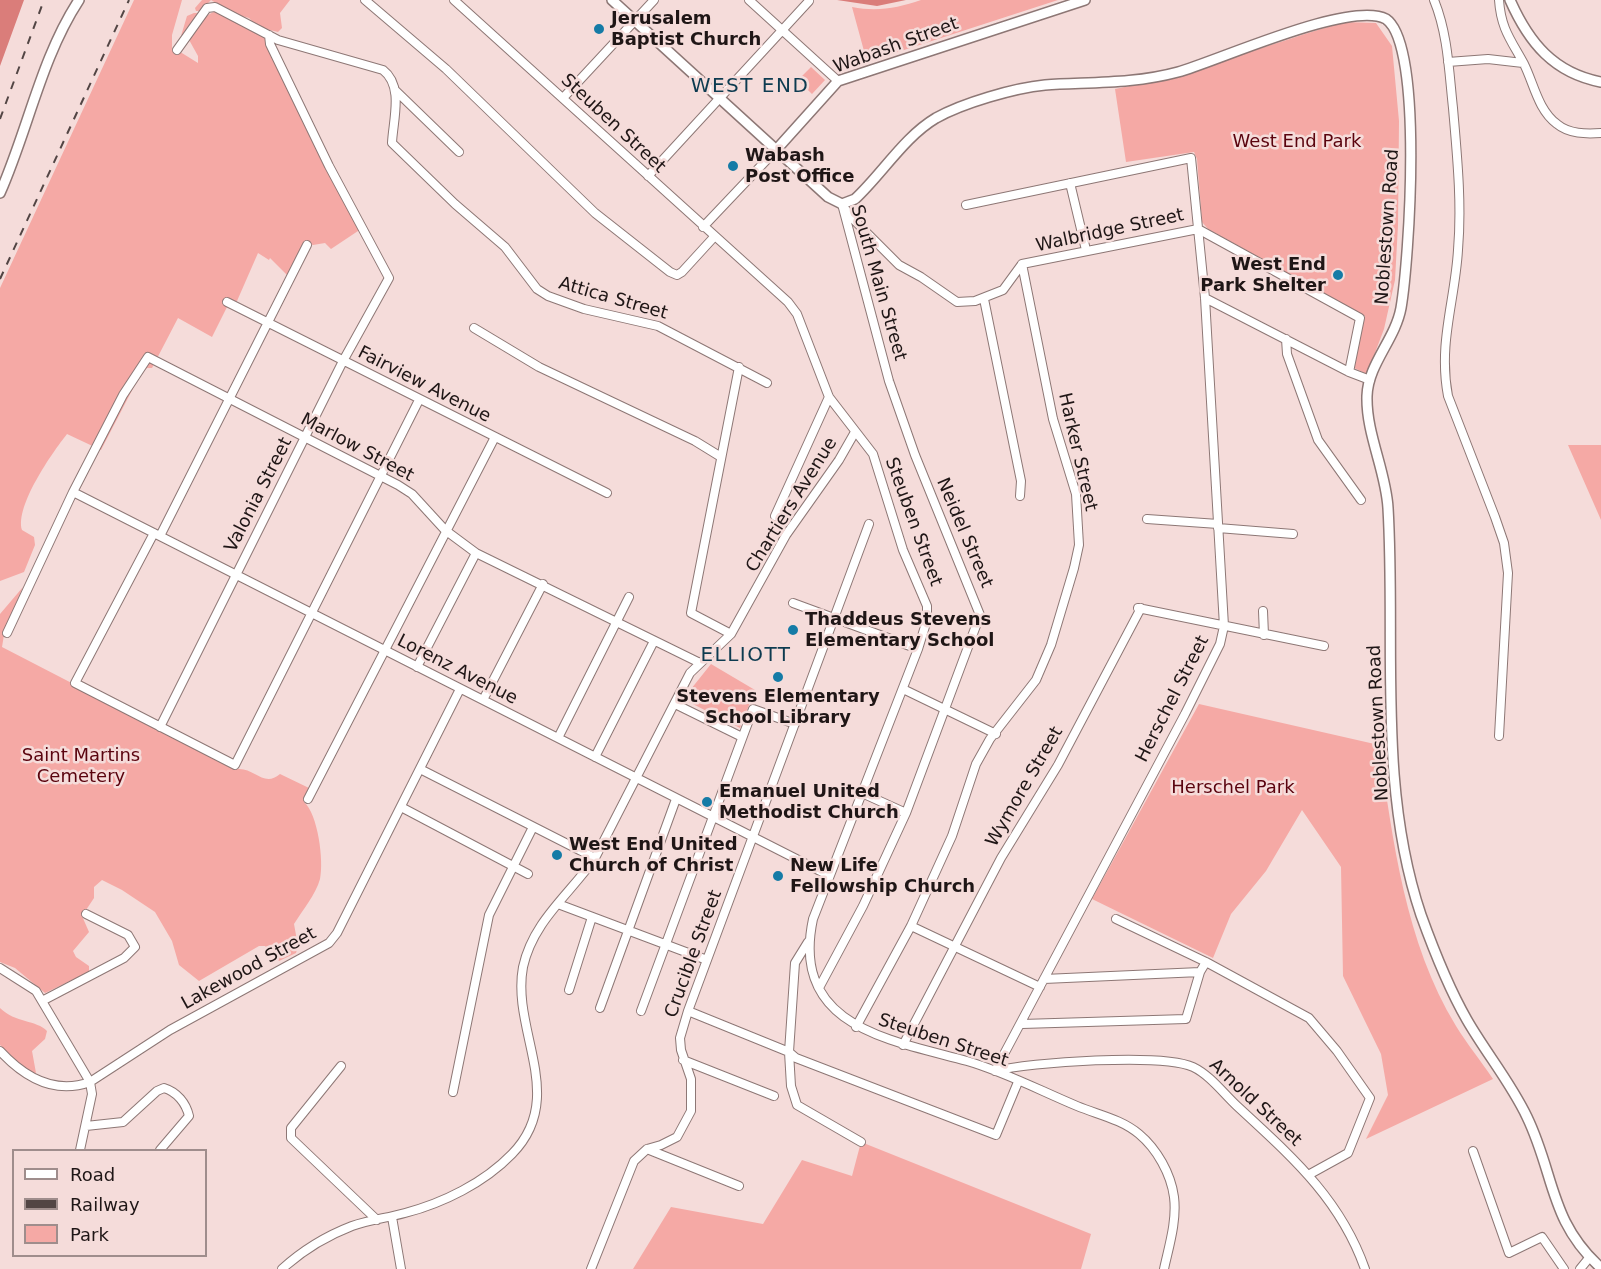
<!DOCTYPE html>
<style>
body{margin:0}
#map{position:relative;width:1601px;height:1269px;overflow:hidden;background:#f5dcda;font-family:"DejaVu Sans",sans-serif}
canvas{display:block}
.legend{position:absolute;left:12px;top:1149px;width:195px;height:108px;box-sizing:border-box;background:#f5dcda;border:2px solid #9f8d8c;margin:0;padding:8px 10px;list-style:none;font-size:18px;color:#1f1616}
.legend li{display:flex;align-items:center;gap:12px;height:30px}
.legend b{width:30px;border:2px solid #9f8d8c}
</style>
<div id="map">
<canvas width="1601" height="1269"></canvas>
<ul class="legend">
<li><b style="height:8px;background:#fff"></b>Road</li>
<li><b style="height:8px;background:#524544"></b>Railway</li>
<li><b style="height:16px;background:#f5a9a5"></b>Park</li>
</ul>
</div>
<script>
const g = document.querySelector('canvas').getContext('2d');
g.lineJoin = 'round';
function fill(path, color) { g.fillStyle = color; g.fill(path, 'evenodd'); }
function trace(path, color, width, dash) { g.strokeStyle = color; g.lineWidth = width; g.lineCap = dash ? 'butt' : 'round'; g.setLineDash(dash || []); g.stroke(path); }
function label(font, color, halo, rows, align = 'center') {
  g.font = font + ' "DejaVu Sans",sans-serif'; g.lineWidth = 5; g.setLineDash([]); g.textBaseline = 'middle'; g.strokeStyle = halo; g.fillStyle = color; for (const [text, x, y, turn = 0] of rows) {
    g.save(); g.translate(x, y); g.rotate((+turn || 0) * Math.PI / 180); g.textAlign = isNaN(turn) ? turn : align; if (halo) g.strokeText(text, 0, 0); g.fillText(text, 0, 0); g.restore();
  }
}
fill(new Path2D(`
 M 134,0 L 182,0 L 172,35 L 172,51 L 177,50 L 198,63 L 198,56 L 188,38 C 196,28 204,13 218,11 L 263,34 L 301,116 L 361,229 L 331,249 L 325,243 L 313,245 L 305,243 L 291,273 L 287,275 L 270,258 L 269,260 L 258,253 L 237,301 L 227,307 L 212,337 L 178,318 L 152,368 L 147,368 L 141,373 L 101,450 L 67,434 C 52,453 15,506 22,530 L 34,537 L 35,545 L 24,572 L 0,581 L 0,288 Z
 M 202,0 L 290,0 L 280,13 L 282,28 L 278,32 L 258,27 L 249,18 L 235,14 L 211,0 L 200,11 L 196,11 L 195,8 Z
 M 921,0 L 1058,0 L 867,62 L 852,7 C 877,12 898,8 921,0 Z
 M 194,13 L 199,13 L 181,36 L 187,16 Z
 M 1345,22 L 1376,23 L 1392,46 L 1399,121 L 1398,225 L 1395,280 L 1384,329 L 1367,374 L 1354,368 L 1365,316 L 1208,229 L 1202,222 L 1197,159 L 1194,152 L 1126,162 L 1115,89 C 1193,74 1268,44 1345,22 Z
 M 811,67 L 825,80 L 812,94 L 798,80 Z
 M 1568,445 L 1601,445 L 1601,520 Z
 M 23,587 L 5,629 L 2,647 L 238,769 C 255,768 264,788 280,774 L 309,788 L 304,802 C 318,814 324,861 320,879 C 316,894 302,911 294,924 L 298,946 L 296,953 L 279,961 L 265,946 L 259,946 L 199,981 L 179,965 L 172,941 L 155,912 L 122,890 L 102,880 L 94,887 L 94,898 L 82,916 L 89,932 L 73,951 L 76,957 L 89,966 L 89,972 L 45,993 L 15,968 L 0,962 L 0,614 Z
 M 711,664 L 755,690 L 740,728 L 683,699 Z
 M 1199,704 L 1379,745 C 1393,841 1405,942 1456,1026 C 1467,1044 1481,1061 1493,1079 L 1366,1139 L 1388,1095 L 1381,1054 L 1343,976 L 1341,867 L 1302,810 L 1266,871 L 1231,914 L 1213,958 L 1092,899 Z
 M 0,1008 C 15,1023 37,1020 47,1031 L 45,1039 L 32,1051 L 36,1073 L 28,1072 L 0,1045 Z
 M 861,1142 L 1091,1234 L 1081,1269 L 633,1269 L 671,1207 L 763,1224 L 802,1160 L 852,1176 Z`), '#f5a9a5');
fill(new Path2D(`
 M 0,0 L 24,0 L 0,66 Z
 M 837,0 L 906,0 L 877,6 Z`), '#da7d7a');
const minor = new Path2D(`
 M 365,0 L 446,69 L 595,213 L 670,272 L 677,275 L 682,272 L 714,237
 M 454,0 L 788,302 L 797,314 L 829,397 L 873,454 L 903,550 L 927,606 L 927,620 L 918,649 L 813,919 C 790,1027 890,1040 967,1061 C 1005,1072 1041,1091 1077,1106 C 1099,1115 1121,1119 1139,1134 C 1157,1149 1171,1174 1174,1197 C 1177,1221 1169,1246 1164,1269
 M 749,0 L 838,81
 M 1434,0 C 1448,34 1449,72 1453,108 C 1457,155 1462,203 1458,250 C 1455,301 1438,343 1448,396 L 1495,517 L 1504,543 L 1508,573 L 1499,736
 M 1499,0 C 1501,29 1511,40 1524,64 C 1534,84 1538,110 1557,124 C 1569,134 1586,134 1601,133
 M 177,50 L 207,8 L 215,7 L 278,40 L 383,70 C 404,86 393,120 392,143 L 455,204 L 505,247 L 537,289 L 548,296 L 584,309 L 658,326 L 767,383
 M 1448,62 L 1488,59 L 1523,63
 M 395,90 L 459,152
 M 563,98 L 654,0
 M 648,176 L 809,1
 M 1070,183 L 1086,250
 M 842,205 L 853,219 L 899,265 L 921,277 L 957,302 L 975,301 L 1003,290 L 1022,264 L 1198,229 L 1360,318 L 1349,372
 M 966,205 L 1191,158 L 1205,298 L 1224,626 L 1220,644 L 1185,714 L 995,1071
 M 703,227 L 776,150
 M 1205,298 L 1349,372 L 1370,380
 M 984,299 L 1021,481 L 1020,496
 M 227,302 L 607,493
 M 474,328 L 539,367 L 695,441 L 721,457
 M 1286,339 L 1287,354 L 1318,440 L 1361,500
 M 73,492 L 828,875
 M 775,516 L 829,397
 M 1147,519 L 1218,524
 M 1218,528 L 1293,534
 M 154,533 L 75,683 L 235,765 L 419,400
 M 160,536 L 307,245
 M 793,603 L 918,649
 M 1138,608 L 1324,646
 M 1263,611 L 1264,635
 M 7,633 L 73,492 L 123,395 L 148,357 L 398,485 L 412,494 L 445,530 L 476,553 L 700,663
 M 731,634 L 691,613 L 739,367
 M 417,667 L 476,553
 M 903,689 L 996,734
 M 483,700 L 543,584
 M 675,704 L 742,737
 M 160,727 L 343,361 L 389,278 L 329,166 L 270,44 L 269,35
 M 558,738 L 629,597
 M 595,757 L 654,641
 M 420,769 L 595,858
 M 862,793 L 906,813
 M 308,799 L 495,437
 M 401,807 L 528,874
 M 558,904 L 707,960
 M 1116,919 L 1206,962 L 1309,1018 L 1337,1051 L 1370,1098 L 1348,1153 L 1310,1174
 M 911,926 L 1040,987
 M 808,942 L 795,963 L 789,1052 L 791,1086 L 797,1105 L 861,1142
 M 0,968 L 36,991 L 90,1082 L 92,1094 L 80,1150
 M 1044,979 L 1200,972
 M 820,986 L 863,906 L 906,813 L 980,615 L 915,455 L 889,381 L 842,204
 M 569,990 L 592,917
 M 42,1001 L 124,958 L 135,947 L 128,935 L 86,914
 M 600,1008 L 676,799
 M 641,1011 L 753,709 L 795,724
 M 688,1011 L 789,1052 L 796,1058 L 996,1135 L 1018,1082
 M 1022,1024 L 1186,1019 L 1200,972 L 1206,962
 M 856,1027 L 911,926 L 952,836 L 976,764 L 990,739 L 1036,680 L 1051,645 L 1074,568 L 1079,545 L 1076,494 L 1053,419 L 1022,264
 M 903,1045 L 1001,858 L 1058,765 L 1141,608
 M 0,1051 C 24,1077 54,1095 90,1082 L 170,1030 L 329,943 L 337,933 L 460,689
 M 683,1060 L 774,1096
 M 341,1066 L 291,1128 L 291,1138 L 377,1220
 M 995,1071 C 1029,1062 1163,1053 1193,1067 C 1210,1075 1224,1094 1237,1106 C 1291,1156 1340,1198 1365,1269
 M 453,1092 L 489,915 L 533,827
 M 86,1126 L 123,1122 L 157,1091 L 164,1088 C 177,1092 186,1103 189,1116 L 160,1150
 M 647,1149 L 739,1186
 M 1473,1151 L 1509,1253 L 1542,1237 L 1564,1269
 M 392,1217 L 401,1269
 M 282,1269 C 303,1250 326,1236 352,1226 C 369,1220 387,1218 405,1213 C 443,1203 484,1183 512,1154 C 568,1097 511,1031 523,967 C 533,921 570,894 595,858 L 690,673 L 731,634 L 786,535 L 839,460 L 855,432
 M 591,1269 L 634,1161 L 647,1149 L 661,1145 L 677,1137 L 691,1111 L 691,1079 L 681,1050 L 680,1038 L 688,1011 L 869,524
 M 1580,1269 L 1589,1258`);
const major = new Path2D(`
 M 612,0 L 828,197 L 842,204 L 855,199 C 882,174 904,137 936,118 C 963,103 1014,88 1045,85 C 1090,82 1134,84 1178,72 C 1218,61 1350,0 1386,19 C 1424,45 1409,261 1401,308 C 1395,340 1368,364 1367,396 C 1366,434 1386,471 1388,508 C 1396,643 1377,785 1421,915 C 1434,951 1448,987 1467,1020 C 1486,1053 1511,1083 1527,1117 C 1555,1175 1549,1221 1601,1268
 M 1510,0 C 1529,43 1554,73 1601,82
 M 776,150 L 838,81 L 1085,0
 M 0,193 C 28,130 41,58 79,0`);
trace(minor, '#8d7775', 10);
trace(major, '#8d7775', 12);
trace(minor, '#fff', 8);
trace(major, '#fff', 9);
trace(new Path2D(`
 M 0,119 L 44,0
 M 0,279 L 129,0`), '#524544', 2, [8, 8]);
for (const [x, y, r, color] of [
 [599,29,6,"#157ba6"],
 [733,166,6,"#157ba6"],
 [1338,275,6,"#157ba6"],
 [793,630,6,"#157ba6"],
 [778,677,6,"#157ba6"],
 [707,802,6,"#157ba6"],
 [557,855,6,"#157ba6"],
 [778,876,6,"#157ba6"]
]) { const dot = new Path2D(); dot.arc(x, y, r, 0, 2 * Math.PI); g.fillStyle = color; g.fill(dot); trace(dot, '#f5dcda', 2); }
label('bold 18px', '#1f1616', '#f5dcda', [
 ["Jerusalem",611,19],
 ["Baptist Church",611,40],
 ["Wabash",745,156],
 ["Post Office",745,177],
 ["West End",1326,265,"right"],
 ["Park Shelter",1326,286,"right"],
 ["Thaddeus Stevens",805,620],
 ["Elementary School",805,641],
 ["Stevens Elementary",778,697,"center"],
 ["School Library",778,718,"center"],
 ["Emanuel United",719,792],
 ["Methodist Church",719,813],
 ["West End United",569,845],
 ["Church of Christ",569,866],
 ["New Life",790,866],
 ["Fellowship Church",790,887]
], 'left');
label('18px', '#1f1616', '#f5dcda', [
 ["Wabash Street",896,46,-20],
 ["Steuben Street",613,124,43],
 ["Noblestown Road",1388,227,-86],
 ["Walbridge Street",1110,231,-12],
 ["South Main Street",878,283,74],
 ["Attica Street",613,299,16],
 ["Fairview Avenue",424,385,27],
 ["Marlow Street",357,448,28],
 ["Harker Street",1077,452,77],
 ["Valonia Street",259,495,-63],
 ["Chartiers Avenue",792,505,-58],
 ["Steuben Street",913,522,70],
 ["Neidel Street",964,533,67],
 ["Lorenz Avenue",457,670,27],
 ["Herschel Street",1173,699,-63],
 ["Noblestown Road",1379,723,-93],
 ["Wymore Street",1025,787,-60],
 ["Crucible Street",694,954,-70],
 ["Lakewood Street",249,969,-29],
 ["Steuben Street",943,1041,18],
 ["Arnold Street",1255,1103,43]
]);
label('18px', '#5a030e', '#f5dcda', [
 ["West End Park",1297,142],
 ["Saint Martins",81,756],
 ["Cemetery",81,777],
 ["Herschel Park",1233,788]
]);
g.letterSpacing = '1.5px';
label('20px', '#0d3b50', '#f5dcda', [
 ["WEST END",750,87],
 ["ELLIOTT",746,656]
]);
g.letterSpacing = '0px';
</script>
